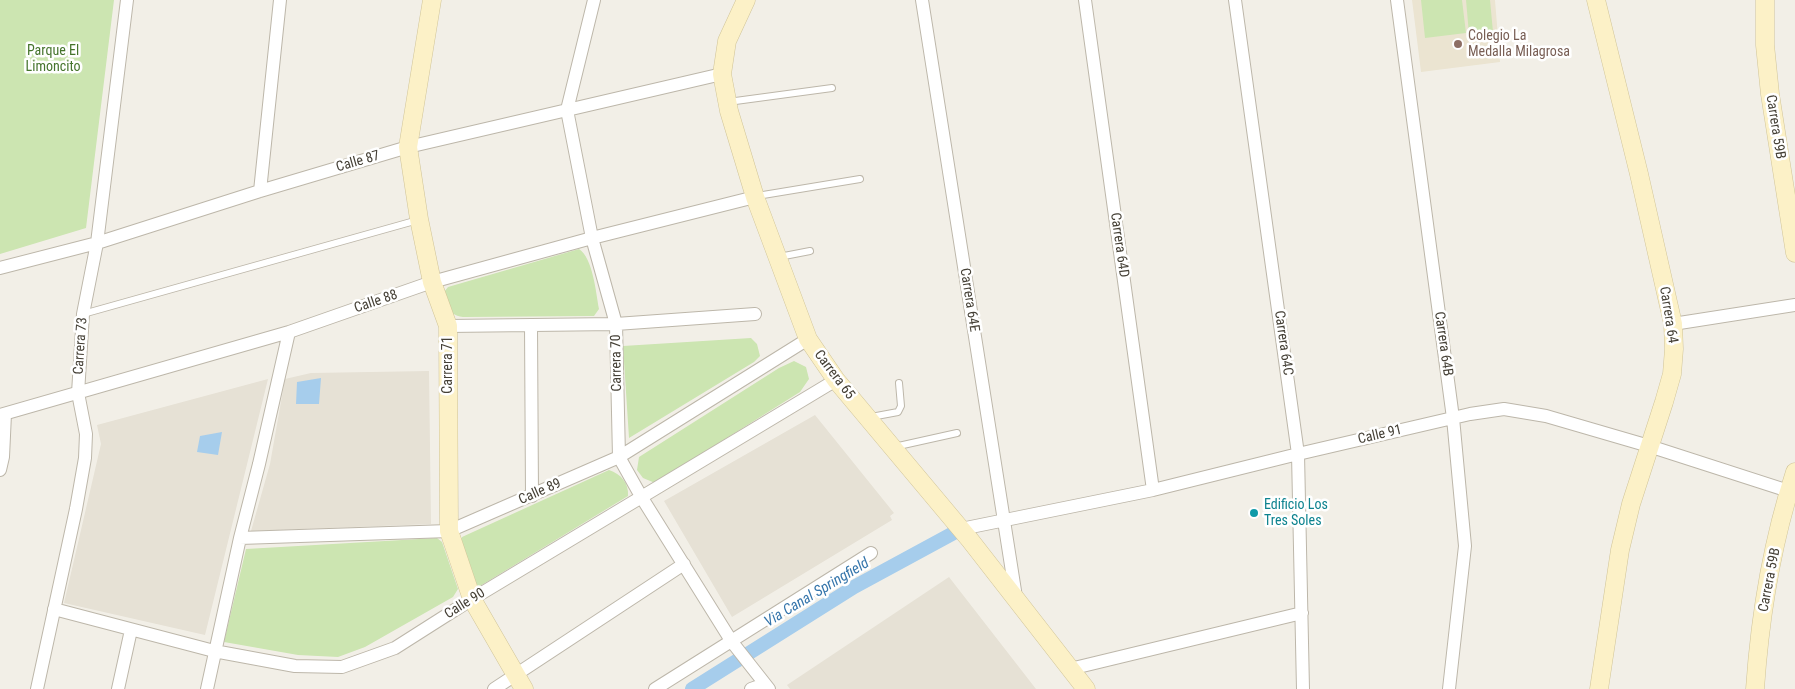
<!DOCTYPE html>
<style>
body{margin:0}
canvas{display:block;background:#f2efe7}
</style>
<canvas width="1795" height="689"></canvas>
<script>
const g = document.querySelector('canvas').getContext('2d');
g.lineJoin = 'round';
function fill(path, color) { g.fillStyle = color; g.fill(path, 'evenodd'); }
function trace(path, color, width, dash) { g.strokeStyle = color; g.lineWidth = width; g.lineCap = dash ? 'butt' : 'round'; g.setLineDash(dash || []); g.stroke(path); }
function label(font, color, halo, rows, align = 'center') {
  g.font = font + ' "Roboto Condensed",sans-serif'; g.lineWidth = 5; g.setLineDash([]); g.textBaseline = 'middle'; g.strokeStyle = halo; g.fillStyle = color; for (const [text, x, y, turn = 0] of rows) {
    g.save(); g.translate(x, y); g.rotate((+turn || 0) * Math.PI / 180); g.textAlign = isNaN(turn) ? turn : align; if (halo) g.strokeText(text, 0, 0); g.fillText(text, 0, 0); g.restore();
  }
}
fill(new Path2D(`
 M 429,371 L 431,524 L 251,531 L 270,464 L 285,379 L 311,373 Z
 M 268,379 L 205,635 L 64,603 L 101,444 L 97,425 Z
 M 815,415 L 894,513 L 890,516 L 892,520 L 732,617 L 664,501 Z
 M 949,577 L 1036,689 L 790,689 L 787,685 Z`), '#e6e1d5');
fill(new Path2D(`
 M 1412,0 L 1495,0 L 1500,62 L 1421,72 Z`), '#ebe4d1');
fill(new Path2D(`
 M 0,0 L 114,0 L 86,228 L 0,254 Z
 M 1421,0 L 1462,0 L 1466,33 L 1425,38 Z
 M 1466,0 L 1490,0 L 1493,32 L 1469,34 Z
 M 579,249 C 593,258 596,293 599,309 L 594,316 L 463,317 C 446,314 447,306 444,292 L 448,287 Z
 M 751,338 L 757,344 L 760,356 L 754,362 L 629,438 L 623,346 Z
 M 794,361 L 806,367 L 809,379 L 800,392 L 655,483 L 643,478 L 637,470 L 639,457 L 779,368 Z
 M 609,470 C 621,474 629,483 628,496 L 480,586 L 472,584 L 459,544 L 462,537 Z
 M 437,538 L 442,542 L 458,589 L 453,597 L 365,647 L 338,657 L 298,655 L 224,642 L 246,549 Z`), '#cce5b1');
fill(new Path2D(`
 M 321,378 L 319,404 L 296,404 L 297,382 Z
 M 222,432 L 218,455 L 197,452 L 200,436 Z`), '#a6cdec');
trace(new Path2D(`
 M 692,689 L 854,587 L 961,529`), '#a6cdec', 14);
const lane = new Path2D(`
 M 728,102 L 832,88
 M 757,196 L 860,179
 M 779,257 L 810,251
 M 83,314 L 418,220
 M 871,417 L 898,412 L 901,406 L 899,383
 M 894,447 L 957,433`);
const street = new Path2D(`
 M 594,0 L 567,110 L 592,238 L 616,324 L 619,457 L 642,498 L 732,642 L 769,689
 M 922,0 L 1016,597
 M 1085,0 L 1153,490
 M 1235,0 L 1298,454 L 1303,689
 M 1397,0 L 1453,418 L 1465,546 L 1449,689
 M 260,191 L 280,0
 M 0,268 L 97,243 L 260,191 L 408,147 L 722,74
 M 1673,324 L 1795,305
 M 531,325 L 532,496
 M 448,326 L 616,324 L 755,314
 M 0,415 L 289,332 L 432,282 L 592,238 L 755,197
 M 0,470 L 3,457 L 5,414
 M 961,529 L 1153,490 L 1298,454 L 1470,414 L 1504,409 L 1546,416 L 1649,446 L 1795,493
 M 240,538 L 449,531 L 619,457 L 808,339
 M 54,609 L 214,651 L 295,666 L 342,667 L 395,648 L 472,599 L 836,380
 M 1070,669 L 1302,613
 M 37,689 L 76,509 L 85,458 L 86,434 L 78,393 L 83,314 L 97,243 L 127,0
 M 118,689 L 131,630
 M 207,689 L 240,538 L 259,464 L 289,332
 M 494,689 L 684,564
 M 655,689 L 871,553
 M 751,689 L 765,684`);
const secondary = new Path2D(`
 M 432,0 L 408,147 L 419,219 L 432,282 L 448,326 L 449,531 L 472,599 L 524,689
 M 746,0 L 727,41 L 722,74 L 729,111 L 755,197 L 808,339 L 836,380 L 970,540 L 1086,689
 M 1596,0 L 1639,174 L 1673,324 L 1674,349 L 1672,374 L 1664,402 L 1631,504 L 1620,550 L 1599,689
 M 1765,0 L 1765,45 L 1770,94 L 1795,253
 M 1755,689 C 1760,616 1772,542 1795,472`);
trace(lane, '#bdb7aa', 8);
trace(street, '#bdb7aa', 14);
trace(secondary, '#d0c498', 19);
trace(lane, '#fff', 6);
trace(street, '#fff', 12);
trace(secondary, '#fcf1c7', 18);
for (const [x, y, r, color] of [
 [1458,44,5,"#8d6e63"],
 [1254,513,5,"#0f9aa8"]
]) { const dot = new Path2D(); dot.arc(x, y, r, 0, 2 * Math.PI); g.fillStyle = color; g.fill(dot); trace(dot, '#fff', 2); }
label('14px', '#785e54', '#fff', [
 ["Colegio La",1468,36],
 ["Medalla Milagrosa",1468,52]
], 'left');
label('14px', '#45742c', '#fff', [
 ["Parque El",53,51],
 ["Limoncito",53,67]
]);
label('14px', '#454036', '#fff', [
 ["Carrera 59B",1775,127,81],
 ["Calle 87",358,162,-16],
 ["Carrera 64D",1119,245,82],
 ["Carrera 64E",969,300,81],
 ["Calle 88",376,302,-19],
 ["Carrera 64",1668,315,81],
 ["Carrera 64C",1283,343,82],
 ["Carrera 64B",1443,344,82],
 ["Carrera 73",81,346,-86],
 ["Carrera 70",617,363,-91],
 ["Carrera 71",448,365,-90],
 ["Carrera 65",834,375,53],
 ["Calle 91",1380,435,-13],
 ["Calle 89",540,492,-24],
 ["Carrera 59B",1770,580,-79],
 ["Calle 90",465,604,-32]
]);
label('14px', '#0d838f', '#fff', [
 ["Edificio Los",1264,505],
 ["Tres Soles",1264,521]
], 'left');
label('italic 15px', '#3575ab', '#fff', [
 ["Via Canal Springfield",817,593,-31]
]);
</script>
